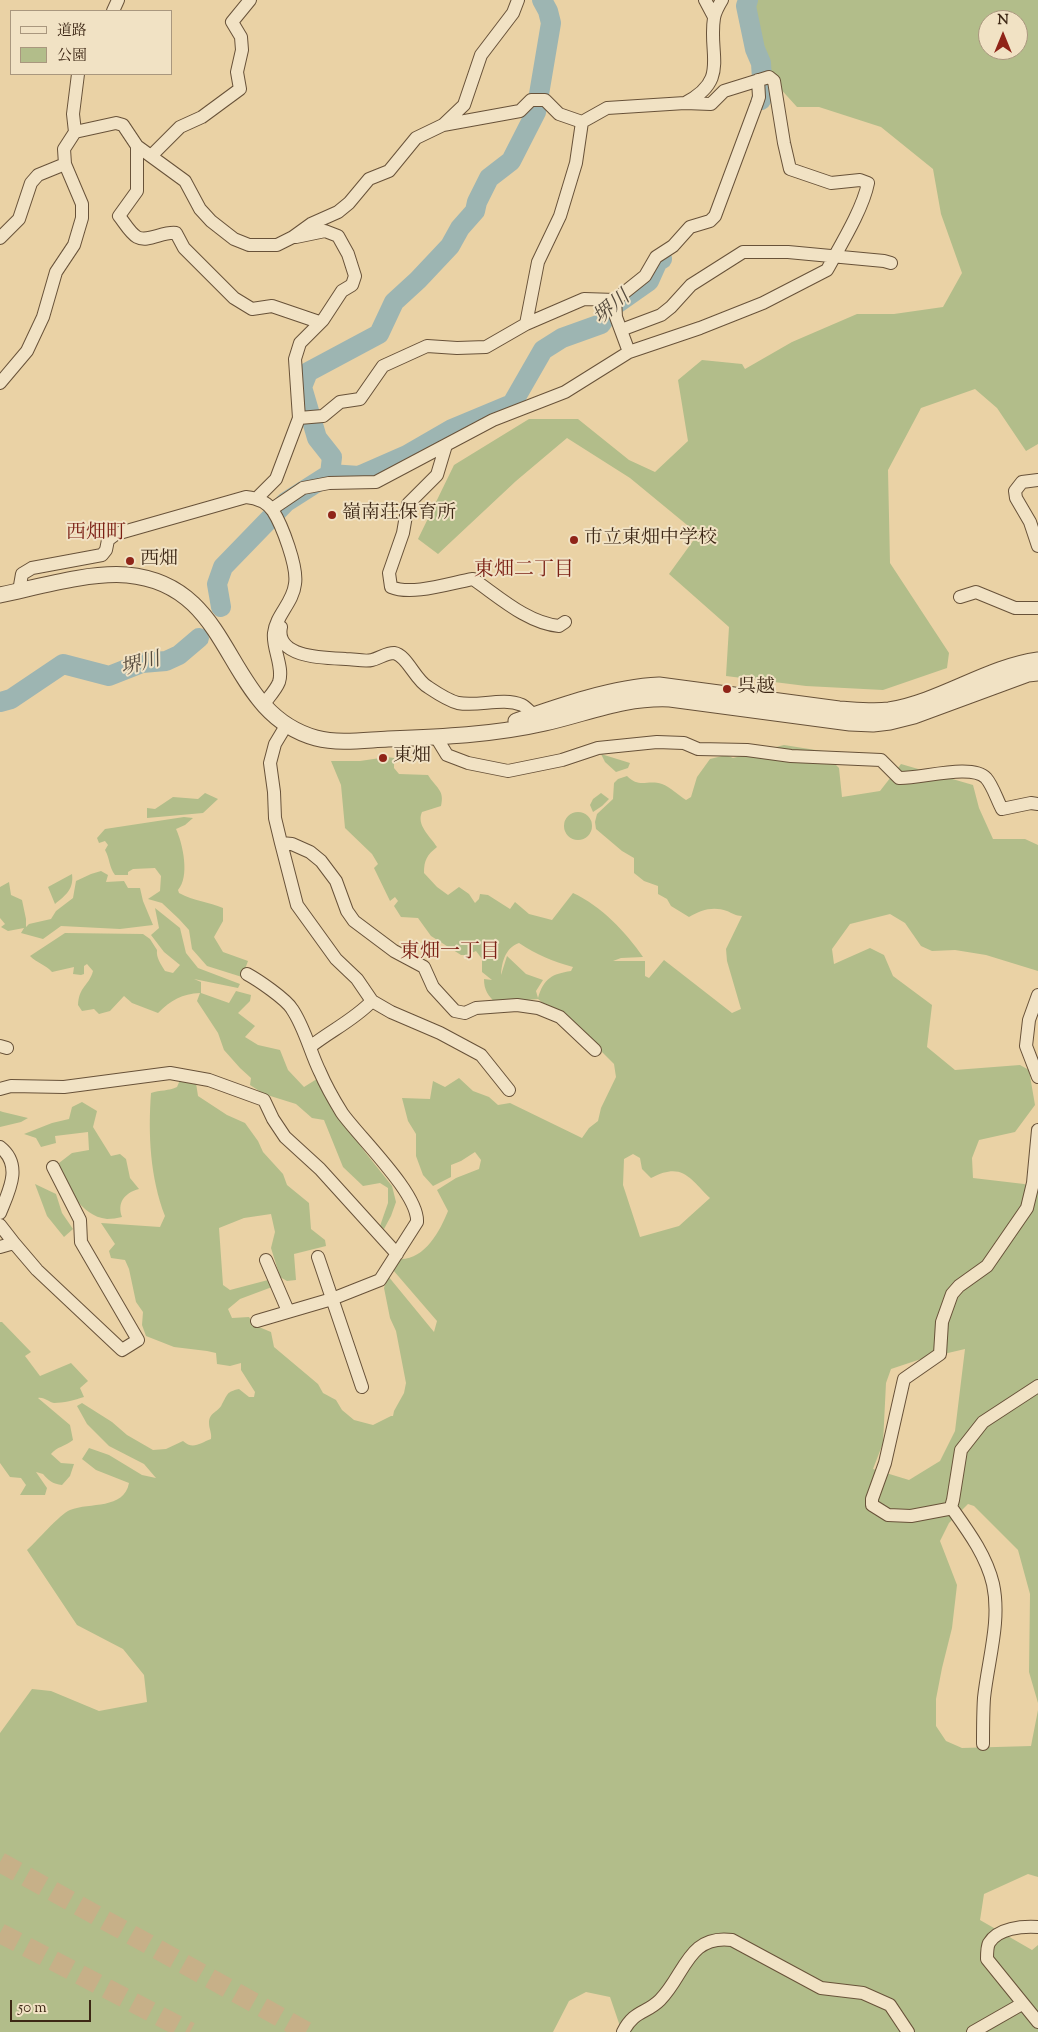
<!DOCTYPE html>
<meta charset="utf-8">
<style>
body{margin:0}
#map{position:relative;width:1038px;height:2032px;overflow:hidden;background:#ead2a5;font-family:"Sorts Mill Goudy","Noto Serif JP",serif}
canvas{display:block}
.legend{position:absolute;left:10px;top:10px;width:162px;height:65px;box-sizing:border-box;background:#f1e2c4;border:1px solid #a9977e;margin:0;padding:6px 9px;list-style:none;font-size:15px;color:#3d2715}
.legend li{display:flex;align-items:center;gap:10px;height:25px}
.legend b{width:25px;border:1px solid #a9977e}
.north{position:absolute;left:978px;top:10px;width:50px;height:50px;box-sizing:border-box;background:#f1e2c4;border:1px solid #a9977e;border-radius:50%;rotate:0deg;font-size:14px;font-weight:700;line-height:20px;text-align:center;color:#3d2715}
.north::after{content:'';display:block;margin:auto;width:18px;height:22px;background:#8f2418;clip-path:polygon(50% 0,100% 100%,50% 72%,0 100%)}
.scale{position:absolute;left:10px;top:2000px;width:81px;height:22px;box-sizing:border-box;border:2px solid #3d2715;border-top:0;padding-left:6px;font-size:15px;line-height:18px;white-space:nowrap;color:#3d2715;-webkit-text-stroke:4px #f1e2c4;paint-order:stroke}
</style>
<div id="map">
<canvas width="1038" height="2032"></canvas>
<ul class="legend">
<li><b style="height:6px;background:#f1e2c4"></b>道路</li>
<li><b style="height:14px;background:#b2bd8a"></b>公園</li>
</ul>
<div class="north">N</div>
<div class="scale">50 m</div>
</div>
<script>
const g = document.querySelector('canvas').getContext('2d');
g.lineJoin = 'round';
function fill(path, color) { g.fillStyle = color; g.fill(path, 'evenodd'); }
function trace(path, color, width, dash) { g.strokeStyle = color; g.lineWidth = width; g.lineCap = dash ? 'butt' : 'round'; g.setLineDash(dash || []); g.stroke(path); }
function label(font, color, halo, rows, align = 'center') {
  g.font = font + ' "Sorts Mill Goudy","Noto Serif JP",serif'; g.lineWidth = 4; g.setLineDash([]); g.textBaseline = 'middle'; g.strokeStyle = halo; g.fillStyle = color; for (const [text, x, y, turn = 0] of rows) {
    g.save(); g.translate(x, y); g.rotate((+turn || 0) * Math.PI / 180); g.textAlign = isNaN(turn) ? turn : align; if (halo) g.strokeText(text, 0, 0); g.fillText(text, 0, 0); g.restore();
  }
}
fill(new Path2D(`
 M 752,0 L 1038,0 L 1038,444 L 1026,451 L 997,408 L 975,389 L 921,408 L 888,470 L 890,563 L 949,653 L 947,668 L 883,690 L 806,686 L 726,676 L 729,627 L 669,574 L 698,534 L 630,478 L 567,438 L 516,481 L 438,554 L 418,539 L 454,465 L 529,419 L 578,419 L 629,460 L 655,472 L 688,441 L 678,380 L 702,360 L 742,364 L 745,369 L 792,342 L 857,314 L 894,314 L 943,307 L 962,273 L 941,214 L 933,169 L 881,127 L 819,107 L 797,107 L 747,52 L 739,19 ZM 988,20 L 1018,20 L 1018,50 L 988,50 Z
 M 784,745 L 822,751 L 839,768 L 842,797 L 880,791 L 901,764 L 973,785 L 979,808 L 993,839 L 1025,839 L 1038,845 L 1038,971 L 986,955 L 955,950 L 932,951 L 921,946 L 905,923 L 890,914 L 850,924 L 832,949 L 834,964 L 870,948 L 884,955 L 893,976 L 932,1005 L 927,1047 L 955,1070 L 1020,1065 L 1029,1070 L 1035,1105 L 1015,1132 L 979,1140 L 972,1158 L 973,1178 L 1024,1184 L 1038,1189 L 1038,1703 L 1029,1672 L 1030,1594 L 1018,1550 L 974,1506 L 968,1504 L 949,1523 L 940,1541 L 957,1585 L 952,1628 L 942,1668 L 936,1699 L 936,1726 L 946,1741 L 962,1748 L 1031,1746 L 1038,1710 L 1038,1877 L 1028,1874 L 984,1894 L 980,1920 L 1032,1950 L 1038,1945 L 1038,2032 L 622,2032 L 610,1997 L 586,1992 L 569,2001 L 553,2032 L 0,2032 L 0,1733 L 32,1689 L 51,1691 L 99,1711 L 147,1702 L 144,1675 L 123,1649 L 77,1625 L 27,1550 C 36,1542 60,1514 70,1510 C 90,1502 124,1510 129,1483 L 96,1470 L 82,1459 L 89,1448 L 109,1455 L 142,1475 L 156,1478 L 144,1464 L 109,1446 L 87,1424 L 77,1406 L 82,1403 L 112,1422 L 127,1435 L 153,1450 L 166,1449 L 183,1441 C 193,1450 200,1443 211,1439 C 212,1433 209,1429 209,1423 C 209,1412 219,1412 222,1404 C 228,1394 226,1392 239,1389 L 249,1397 L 254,1397 L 255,1392 L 241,1370 L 241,1363 L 230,1366 L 217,1364 L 216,1353 L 207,1351 L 174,1347 L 146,1336 L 142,1325 L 143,1312 L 136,1302 L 129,1269 L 125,1260 L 111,1258 L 109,1251 L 115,1244 L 101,1223 L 160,1227 L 165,1216 C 150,1177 148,1134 151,1093 C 160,1090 169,1091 177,1087 L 180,1080 L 196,1083 L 198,1096 L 227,1115 L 245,1123 L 258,1141 L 263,1152 L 283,1174 L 287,1185 L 309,1203 L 311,1229 L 325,1240 L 326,1246 L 294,1254 L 296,1280 L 287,1281 L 280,1277 L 271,1248 L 275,1232 L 271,1214 L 244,1218 L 219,1228 L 223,1285 L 230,1290 L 268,1280 L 272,1287 L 240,1299 L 228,1309 L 232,1318 L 249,1317 L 254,1325 L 271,1332 L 274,1347 L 318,1384 L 323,1393 L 336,1400 L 342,1410 L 354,1420 L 373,1425 L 391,1416 L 393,1416 L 394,1411 L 404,1393 L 406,1383 L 396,1331 L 390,1318 L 384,1288 L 388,1276 L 434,1332 L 437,1321 L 393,1270 L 401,1259 C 425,1259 440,1231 448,1211 L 437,1190 L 456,1178 L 479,1169 L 481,1160 L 475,1152 L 461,1161 L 451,1165 L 451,1177 L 433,1186 L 423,1175 L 416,1156 L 416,1134 L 408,1121 L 402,1098 L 430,1099 L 433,1081 L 445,1087 L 459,1078 L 473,1091 L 489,1097 L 498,1105 L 510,1103 L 582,1138 L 589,1128 L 598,1121 L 601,1108 L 616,1077 L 614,1064 L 595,1045 L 538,999 L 496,1003 C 488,996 484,990 484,979 L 492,980 L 482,972 L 482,959 L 476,951 L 467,955 L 461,955 L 431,936 L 418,918 L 401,917 L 394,906 L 398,901 L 395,897 L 390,901 L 374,868 L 378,864 L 372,854 L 345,828 L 341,785 L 331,761 L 360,761 L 387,757 L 394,758 L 394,768 L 399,774 L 428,775 C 436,788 445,790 441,806 L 422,812 C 416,825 430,836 437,847 C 427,855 424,860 424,873 L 437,887 L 448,895 L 459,887 L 469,894 L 475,903 L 479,899 L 480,894 L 488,895 L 510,909 L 515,902 L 529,914 L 552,920 L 573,893 C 601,906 626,932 643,957 L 621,958 L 613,961 L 645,961 L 645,976 L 649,978 L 664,960 L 732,1013 L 741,1009 L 727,961 L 726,949 L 742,916 C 736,916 732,913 727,911 C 713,906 701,910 689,917 L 671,906 L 667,899 L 658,894 L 658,886 L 644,881 L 634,873 L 634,858 L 622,851 L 596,829 L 595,822 L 597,814 L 613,799 L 614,783 L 618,779 L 627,776 C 640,789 647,779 662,784 C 670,787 678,795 686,800 L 691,797 L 697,777 L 710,759 L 726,755 L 733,758 ZM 519,943 C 537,955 552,961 573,967 L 571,971 C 552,974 544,978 538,998 L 536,991 L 543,980 L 526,974 L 507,956 L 501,975 C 502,962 505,948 519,943 ZM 633,1154 L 640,1158 L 642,1169 L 651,1178 C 683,1161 690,1179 710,1198 L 679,1226 L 640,1237 L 623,1185 L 624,1159 ZM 965,1349 L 955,1431 L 940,1461 L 909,1480 L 873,1469 L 883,1443 L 886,1383 L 891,1369 L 918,1360 Z
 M 601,754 L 630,763 L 628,768 L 616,772 L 605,762 Z
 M 205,793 L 218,799 L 203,813 L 147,818 L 147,808 L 155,809 L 173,797 L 198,799 Z
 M 601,793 L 609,799 L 602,806 L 593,812 L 590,805 L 593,799 Z
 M564 826a14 14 0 1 1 28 0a14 14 0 1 1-28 0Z
 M 184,817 L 193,818 L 185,825 L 176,829 C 183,844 190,877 178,890 L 179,893 C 194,901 209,902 223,908 L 223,921 L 214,937 L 223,952 L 248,961 L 242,977 L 207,966 L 192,949 L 189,930 L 179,919 L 162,903 L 148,899 L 160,891 L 161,876 L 155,868 L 133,869 L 128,872 L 128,875 L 115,875 C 109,867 110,859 105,850 L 108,845 L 105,841 L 99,843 L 97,838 L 105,829 Z
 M 101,871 L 108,875 L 106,882 L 124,881 L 128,888 L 140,888 L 143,901 L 153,925 L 120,929 L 61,926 L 43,939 L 21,933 L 24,928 L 8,931 L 1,927 L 5,924 L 0,918 L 0,887 L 9,882 L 11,895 L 22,900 L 26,919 L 26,927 L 29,924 L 51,919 L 56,911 L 73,898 L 76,881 L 91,874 Z
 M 72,874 C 74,889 66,895 55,904 L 48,887 Z
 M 155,908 L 180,928 L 186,953 L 198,968 L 240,984 L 238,988 L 194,979 L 201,982 L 201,993 L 229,1003 L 236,991 L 251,995 L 250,1001 L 238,1013 L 255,1026 L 245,1037 L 258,1045 L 280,1050 L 288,1070 L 304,1087 L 320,1077 L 340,1117 L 365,1152 L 392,1186 L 396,1202 L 391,1216 L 384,1229 L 380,1226 L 388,1203 L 388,1188 L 380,1183 L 363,1186 L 343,1167 L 324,1120 L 312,1118 L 296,1104 L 264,1094 L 250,1085 L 251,1078 L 240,1068 L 224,1050 L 218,1033 L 197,1001 L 200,993 C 182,994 171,1000 158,1013 L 132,1003 L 124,996 L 110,1011 L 99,1014 L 94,1009 L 82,1011 L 78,1005 C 79,986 89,986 93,971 L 87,964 L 84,966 L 84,974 L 81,975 L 73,974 L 74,967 L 52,972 C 46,965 37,963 30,956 L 65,933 L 143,934 L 150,939 L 157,950 C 156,958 161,964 165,971 L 173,973 L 180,965 L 164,952 L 151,935 L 159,928 Z
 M 82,1102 L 97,1111 L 93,1127 L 111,1156 L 120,1154 L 126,1159 L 130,1178 L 139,1189 C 124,1193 117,1203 122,1217 C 117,1218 112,1219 107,1219 C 80,1216 65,1185 59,1163 L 72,1153 L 89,1150 L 88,1132 L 55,1136 L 56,1143 L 41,1147 L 36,1138 L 24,1134 L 52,1123 L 69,1119 L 72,1107 Z
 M 0,1111 L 3,1112 L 28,1118 L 21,1122 L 0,1127 Z
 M 35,1184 L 56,1194 L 62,1213 L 73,1229 L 64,1237 L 47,1216 Z
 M 0,1322 L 2,1322 L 31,1352 L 25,1356 L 40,1376 L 71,1363 L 88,1381 L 80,1388 L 84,1397 C 75,1400 63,1403 54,1403 C 48,1402 45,1397 38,1398 L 70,1425 L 73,1440 C 66,1446 56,1447 51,1454 L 61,1463 L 74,1464 L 70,1476 L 62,1485 C 53,1484 49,1481 43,1474 L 36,1472 L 47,1488 L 45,1495 L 20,1495 L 26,1485 L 21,1478 L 10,1477 L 0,1463 Z`), '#b2bd8a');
trace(new Path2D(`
 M 748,0 L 746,6 L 755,49 L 761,63 L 763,95 L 761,100
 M 330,474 L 359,476 L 407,455 L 452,429 L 512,404 L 543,350 L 562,338 L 601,324 L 612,307 L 649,281 L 658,261 L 662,259
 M 221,607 L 217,584 L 223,567 L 286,502 L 330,474 L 332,457 L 317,438 L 302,387 L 308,372 L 379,334 L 394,302 L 418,280 L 450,246 L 460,228 L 475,211 L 477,202 L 489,178 L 511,161 L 536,112 L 551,23 L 548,11 L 542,0
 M 0,702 L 11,699 L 63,664 L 109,676 L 142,663 L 166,661 L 179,655 L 199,638`), '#9db5b2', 20);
trace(new Path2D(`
 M 0,1862 L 307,2032
 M 0,1933 L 190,2032`), '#c7b088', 20, [20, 10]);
const minor = new Path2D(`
 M 705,0 L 714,17
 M 113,11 L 118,0
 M 685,103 C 730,80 708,55 714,18 C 715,12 719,5 722,0
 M 75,132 L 73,114 L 78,74
 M 137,146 L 137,191 L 119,216 C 124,222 130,233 137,237 C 148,243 163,231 176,233 L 184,248 L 234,298 L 252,309 L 272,306 L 319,322
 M 152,155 L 180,127 L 202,117 L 240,89 L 237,72 L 242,50 L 241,37 L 232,22 L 250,0
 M 0,238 L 19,219 L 31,183 L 38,175 L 65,164
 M 615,300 L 616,317 L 629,352
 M 526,324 L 538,262 L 560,216 L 576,163 L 582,122
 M 621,330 L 661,315 L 671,307 L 691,285 L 743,252 L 788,252 L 884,261 L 891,263
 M 0,383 L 27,351 L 43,317 L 56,272 L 74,245 L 82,218 L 82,204 L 65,164 L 64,149 L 75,132 L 116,123 L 123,125 L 137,146 L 185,181 L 200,209 L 211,221 L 234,239 L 249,245 L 277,245 L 293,237 L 311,224 L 338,212 L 349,203 L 369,179 L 389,171 L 416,138 L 443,125 L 464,105 L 481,55 L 513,13 L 518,0
 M 299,418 L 323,416 L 340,402 L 360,399 L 383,366 L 427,346 L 457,348 L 486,347 L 526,324 L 584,299 L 615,300 L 645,276 L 656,257 L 673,246 L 690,227 L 710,221 L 715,216 L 757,103 L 759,97 L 758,80
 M 446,445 L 437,475 L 408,504 L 403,533 L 389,573 L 391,587 C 412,596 450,583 473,579 C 498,596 527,623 559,626 L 565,622
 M 1038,480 L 1022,482 L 1015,491 L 1016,498 L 1030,522 L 1038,546
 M 257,498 L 276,479 L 299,418 L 295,359 L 300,343 L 323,320 L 342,291 L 352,285 L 355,276 L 348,254 L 338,236 L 325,231 L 296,237
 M 272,509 L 303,488 L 329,483 L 376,482 L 493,420 L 565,392 L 629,352 L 700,328 L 763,303 L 827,270 C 840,246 863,209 868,183 L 860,180 L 831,183 L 790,169 L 784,143 L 774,81 L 769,77 L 724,91 L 711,104 L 685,103 L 607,108 L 582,122 L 559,114 L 545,100 L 531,100 L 520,111 L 443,125
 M 19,591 L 22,574 L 32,568 L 102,555 L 106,550 L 108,540 L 116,534 L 246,497 C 256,498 267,502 273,511 C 282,525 298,567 295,584 C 293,603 276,615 274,633 C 272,648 284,667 279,682 C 276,690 268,698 263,705
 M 960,597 L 976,592 L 1015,608 L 1038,608
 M 281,627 C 274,658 326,658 346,659 C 354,659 365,662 372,660 C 380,658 386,653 394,653 C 407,655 415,680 428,687 C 437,693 447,700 458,703 C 479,707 502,697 522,705 C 526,707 530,712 534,715
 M 287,724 L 275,744 L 270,763 L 274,792 L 275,818 L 281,843 L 292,844 L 310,852 L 321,861 L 336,881 L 347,911 L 354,921 L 394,951 L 424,967 L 433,987 L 455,1011 L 465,1013 L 476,1008 L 517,1005 L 538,1008 L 560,1017 L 595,1050
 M 436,737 L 447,755 L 468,763 L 508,771 L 562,760 L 598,748 L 657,742 L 684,743 L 698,749 L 747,750 L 791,756 L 881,760 L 899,778 C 920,779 972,763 986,778 C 993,786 997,800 1002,809 L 1031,803 L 1038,804
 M 281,843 L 297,905 L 336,959 L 357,979 L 372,1001 L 391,1012 L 440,1033 L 481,1055 L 509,1090
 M 247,974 C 258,980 286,999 292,1009 C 305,1028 310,1052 320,1072 C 326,1086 334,1100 342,1113 C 359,1137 419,1194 417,1222 L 380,1280 L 332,1299 L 257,1321
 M 1038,995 L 1029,1020 L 1026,1046 L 1038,1077
 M 0,1046 L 7,1048
 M 310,1047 C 330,1031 354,1020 372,1001
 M 0,1089 L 11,1086 L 64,1087 L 170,1073 L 209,1080 L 264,1100 L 273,1119 L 285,1137 L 320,1169 L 397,1254
 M 1038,1130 L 1033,1183 L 1027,1208 L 987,1266 L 959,1286 L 952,1294 L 942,1322 L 940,1354 L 904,1379 L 885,1463 L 872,1499 L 872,1505 L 888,1515 L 911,1516 L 948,1509 L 951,1507 L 953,1500 L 961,1450 L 983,1422 L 1038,1386
 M 0,1147 C 23,1165 9,1191 0,1213
 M 0,1225 L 14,1243 L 0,1247
 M 14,1243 L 37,1270 L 122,1350 L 138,1340 L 81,1242 L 80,1220 L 53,1167
 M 318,1257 L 362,1387
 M 266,1260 L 288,1311
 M 951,1507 C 968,1531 986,1555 993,1584 C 1001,1621 988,1660 984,1698 C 983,1713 983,1728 983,1744
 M 1038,1927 C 1022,1926 998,1928 989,1943 C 987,1947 987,1954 987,1959 L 1038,2022
 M 623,2032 C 634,2010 646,2014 660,2000 C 685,1975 688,1934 732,1940 L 821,1988 L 863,1993 L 890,2005 L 908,2032
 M 973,2032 L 1022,2004`);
const tertiary = new Path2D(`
 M 0,595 C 38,587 88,572 127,575 C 238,585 221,712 316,738 C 339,744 365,740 388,739 C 441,737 493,735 545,723 C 589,713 624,697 670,699 L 850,723 L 873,724 L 890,722 L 914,716 L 1028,674 L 1038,673
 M 516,721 C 559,706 613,687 659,685 L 839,709 C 856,710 872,712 889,710 C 940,702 987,667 1038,660`);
trace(minor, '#685239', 14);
trace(tertiary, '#685239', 17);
trace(minor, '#f1e2c4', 12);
trace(tertiary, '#f1e2c4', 15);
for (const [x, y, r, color] of [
 [332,515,5,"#8f2418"],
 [574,540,5,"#8f2418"],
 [130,561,5,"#8f2418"],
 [727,689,5,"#8f2418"],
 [383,758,5,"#8f2418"]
]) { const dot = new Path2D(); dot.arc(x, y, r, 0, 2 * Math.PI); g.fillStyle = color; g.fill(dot); trace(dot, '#f1e2c4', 2); }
label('19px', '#3d2715', '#f1e2c4', [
 ["嶺南荘保育所",342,515],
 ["市立東畑中学校",584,540],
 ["西畑",140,561],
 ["呉越",737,689],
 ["東畑",393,758]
], 'left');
label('italic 20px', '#554a3c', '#f1e2c4', [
 ["堺川",613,309,-40],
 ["堺川",141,666,-15]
]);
label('20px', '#7a1f14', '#f1e2c4', [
 ["西畑町",96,535],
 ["東畑二丁目",524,572],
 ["東畑一丁目",450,954]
]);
</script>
